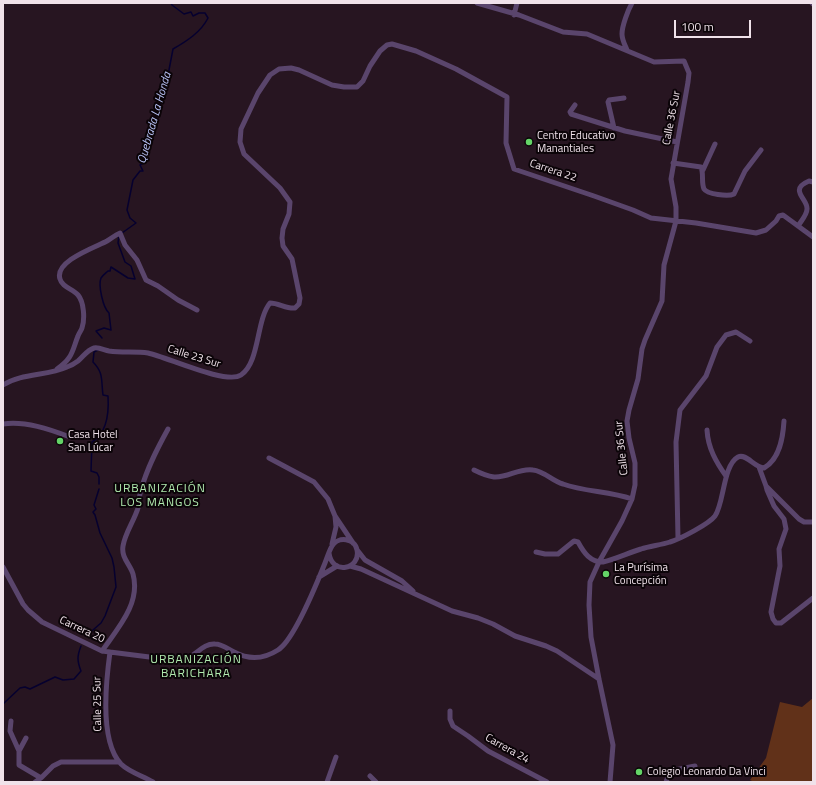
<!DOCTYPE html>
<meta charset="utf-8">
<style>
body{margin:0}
#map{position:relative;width:816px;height:785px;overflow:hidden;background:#271521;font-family:"Titillium Web",sans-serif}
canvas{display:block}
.frame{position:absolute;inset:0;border:4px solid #f0e2ea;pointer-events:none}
.scale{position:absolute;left:674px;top:20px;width:77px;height:18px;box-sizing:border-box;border:2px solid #f0e2ea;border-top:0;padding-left:5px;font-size:12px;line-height:14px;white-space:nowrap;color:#f0e2ea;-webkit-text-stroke:3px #0b0408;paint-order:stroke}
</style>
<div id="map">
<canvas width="816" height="785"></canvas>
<div class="frame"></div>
<div class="scale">100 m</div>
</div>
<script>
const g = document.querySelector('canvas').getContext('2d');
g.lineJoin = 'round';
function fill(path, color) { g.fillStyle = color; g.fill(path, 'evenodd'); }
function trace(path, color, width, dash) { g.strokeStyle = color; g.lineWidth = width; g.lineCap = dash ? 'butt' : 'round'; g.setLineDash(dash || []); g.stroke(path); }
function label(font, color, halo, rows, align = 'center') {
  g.font = font + ' "Titillium Web",sans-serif'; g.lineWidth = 4; g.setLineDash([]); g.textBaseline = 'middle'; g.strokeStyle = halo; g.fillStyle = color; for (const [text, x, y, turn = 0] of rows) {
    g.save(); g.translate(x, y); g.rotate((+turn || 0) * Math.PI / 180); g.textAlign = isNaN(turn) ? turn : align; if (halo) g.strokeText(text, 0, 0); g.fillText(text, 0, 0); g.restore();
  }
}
fill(new Path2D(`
 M 813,698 L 813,782 L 754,782 L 750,780 L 766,758 L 780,702 L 802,707 Z`), '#613119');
trace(new Path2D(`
 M 122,233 L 136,223 L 130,218 L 127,210 L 133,180 L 140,171 L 143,171 L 140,165 L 145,162 L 150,145 L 151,132 L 157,112 L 164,96 L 173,49 C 187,41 201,32 208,18 L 205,13 L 199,13 L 193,16 L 191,12 L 184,14 L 172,5 L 171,3
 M 102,338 L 96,331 L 104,328 L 111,330 L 109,313 C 103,308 98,285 101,278 C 103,275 106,273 108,271 L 110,271 L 111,267 L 128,278 L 135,279 L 131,266 L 125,262 L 118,243 L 119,235
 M 98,350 L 94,352 L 93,362 C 104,373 101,381 103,395 L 108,396 C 109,412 107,433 92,442 L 91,471 L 97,473 L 99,477 L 99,484
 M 86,636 L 101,623 L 105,616 L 116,587 L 114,567 L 112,558 L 100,533 L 95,515 L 93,512 L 96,509 L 94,505 L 99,489
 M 3,704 L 20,688 L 25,687 L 30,689 L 55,677 L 63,680 L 74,679 L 81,671 C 77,661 77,656 81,646`), '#06002f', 1.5);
trace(new Path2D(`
 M 477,3 L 519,15 L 563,32 L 587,34 L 654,62 L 684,61 L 689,73 L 688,82 L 671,179 L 676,207 L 676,221 L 664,265 L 662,301 L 645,340 L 642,349 L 638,379 L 629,410 L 627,421 L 629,438 L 635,463 L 635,485 L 632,499 L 622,521 L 599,562 L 590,582 L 589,605 L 591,637 L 599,679 L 613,745 L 610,782
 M 812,3 L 813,4
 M 514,15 L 517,3
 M 627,50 C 625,45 622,40 622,34 C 622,26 628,10 632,3
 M 575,105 L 570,112 L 571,114 L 625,131 L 677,142
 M 614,128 L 608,102 L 609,100 L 624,98
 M 673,163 L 701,167 C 704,174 701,182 704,189 C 707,194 728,197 734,194 L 745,171 L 761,150
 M 703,170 L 715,144
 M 798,226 C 801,221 807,215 807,209 C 808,199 788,190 809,181 L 813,182
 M 57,369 C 73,358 72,351 78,336 C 79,333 81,331 82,328 C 85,319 84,302 78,295 C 73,289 62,287 60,279 C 54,261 96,247 107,241 C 112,238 115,235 120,233 L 125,245 L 137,260 L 146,280 L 158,286 L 178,300 L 197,310
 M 3,385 C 22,373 47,376 67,367 C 70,366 74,364 78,361 C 83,357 87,350 94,348 C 99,347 104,350 109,351 C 122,353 136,351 148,353 C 167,357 226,385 241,375 C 260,362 256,320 270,303 C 279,303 286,309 295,308 L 299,304 L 300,298 L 292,259 L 283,246 L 282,238 L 283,229 L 289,214 L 290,202 L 280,188 L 244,154 L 240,142 L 241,129 L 258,93 L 270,75 L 279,69 L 291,68 L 299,70 L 332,85 L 344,87 L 357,87 L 363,81 L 370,66 L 380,51 L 387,45 L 392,44 L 416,51 L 456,69 L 507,97 L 506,143 L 514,169 L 594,196 L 633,210 L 651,218 L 696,223 L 756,233 L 766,230 L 776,221 L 779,216 L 783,215 L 813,237
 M 3,424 C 26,421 49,429 70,437
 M 707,430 C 708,448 716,462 726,476
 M 269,458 L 314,482 L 328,499 L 335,516 L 353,543
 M 759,467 L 766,486 L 799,519 L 804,522 L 813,522
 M 474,470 C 480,473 487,476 494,477 C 508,478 518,468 533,470 C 544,471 552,481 563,484 C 585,492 609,491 632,499
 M 766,486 L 767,490 L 774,506 L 784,519 L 786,529 L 779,549 L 780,566 L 771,612 L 773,619 L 776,623 L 781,623 L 813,598
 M 678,538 L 676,442 L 680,410 L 706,376 L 717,347 L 726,335 L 736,332 L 750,341
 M 332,544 L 336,527 L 335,516
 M 358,551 L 365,560 L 402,581 L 413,591
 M 536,552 L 545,554 L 558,554 L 574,541 L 578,542 C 584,553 590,562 603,562 C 616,559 628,553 641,549 C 650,546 661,545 670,542 C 680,539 709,524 715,516 C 724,504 723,465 738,457 C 746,453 754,467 764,468 C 780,459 783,437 784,421
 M 350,566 L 361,569 L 452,611 L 478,618 L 493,624 L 515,636 L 546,646 L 557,651 L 599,679
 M 3,567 L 23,604 L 28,610 L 42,622 L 102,651 L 181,661 C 195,658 202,643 215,644 C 222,644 228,649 234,652 C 249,660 264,659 278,650 C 294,640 317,583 325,563 C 327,558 329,551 332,546 C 338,536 355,538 357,550 C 361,569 332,576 329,553
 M 319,577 L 337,566
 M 102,651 C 118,628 141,603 133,574 C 130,564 121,558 123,546 C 125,533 134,521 138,508 C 139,503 139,496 141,490 C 147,468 157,449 168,429
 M 110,652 C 106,681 99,741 121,764 C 129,772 143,776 153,782
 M 450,711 L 450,719 L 453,726 L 468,736 L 488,751 L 547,782
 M 11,721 L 10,731 L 19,751 L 19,765 L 41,778 L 53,766 L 61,762 L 119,762
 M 19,751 L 26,738
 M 370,776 L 376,782
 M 35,782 L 41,778
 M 327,782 L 336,757
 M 666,782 L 670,771 L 695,766`), '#5a456c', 5);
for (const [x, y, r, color] of [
 [529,142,4,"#64d467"],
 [60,441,4,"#64d467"],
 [606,574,4,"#64d467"],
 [639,772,4,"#64d467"]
]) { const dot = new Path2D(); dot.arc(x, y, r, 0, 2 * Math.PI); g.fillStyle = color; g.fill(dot); trace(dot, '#0b0408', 1.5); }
label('11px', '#f0e2ea', '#0b0408', [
 ["Calle 36 Sur",672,118,-79],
 ["Carrera 22",553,171,18],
 ["Calle 23 Sur",194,357,17],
 ["Calle 36 Sur",622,448,-96],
 ["Carrera 20",82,630,25],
 ["Calle 25 Sur",98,704,-91],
 ["Carrera 24",507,749,29]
]);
label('11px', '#f0e2ea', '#0b0408', [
 ["Centro Educativo",537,136],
 ["Manantiales",537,149],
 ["Casa Hotel",68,435],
 ["San Lúcar",68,448],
 ["La Purísima",614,568],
 ["Concepción",614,581],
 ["Colegio Leonardo Da Vinci",647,772]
], 'left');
label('italic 12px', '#b6c0f3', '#0b0408', [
 ["Quebrada La Honda",155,118,-74]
]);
g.letterSpacing = '1px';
label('12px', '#b1ebaf', '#0b0408', [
 ["URBANIZACIÓN",160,489],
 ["LOS MANGOS",160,503],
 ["URBANIZACIÓN",196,660],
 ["BARICHARA",196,674]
]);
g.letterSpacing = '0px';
</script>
